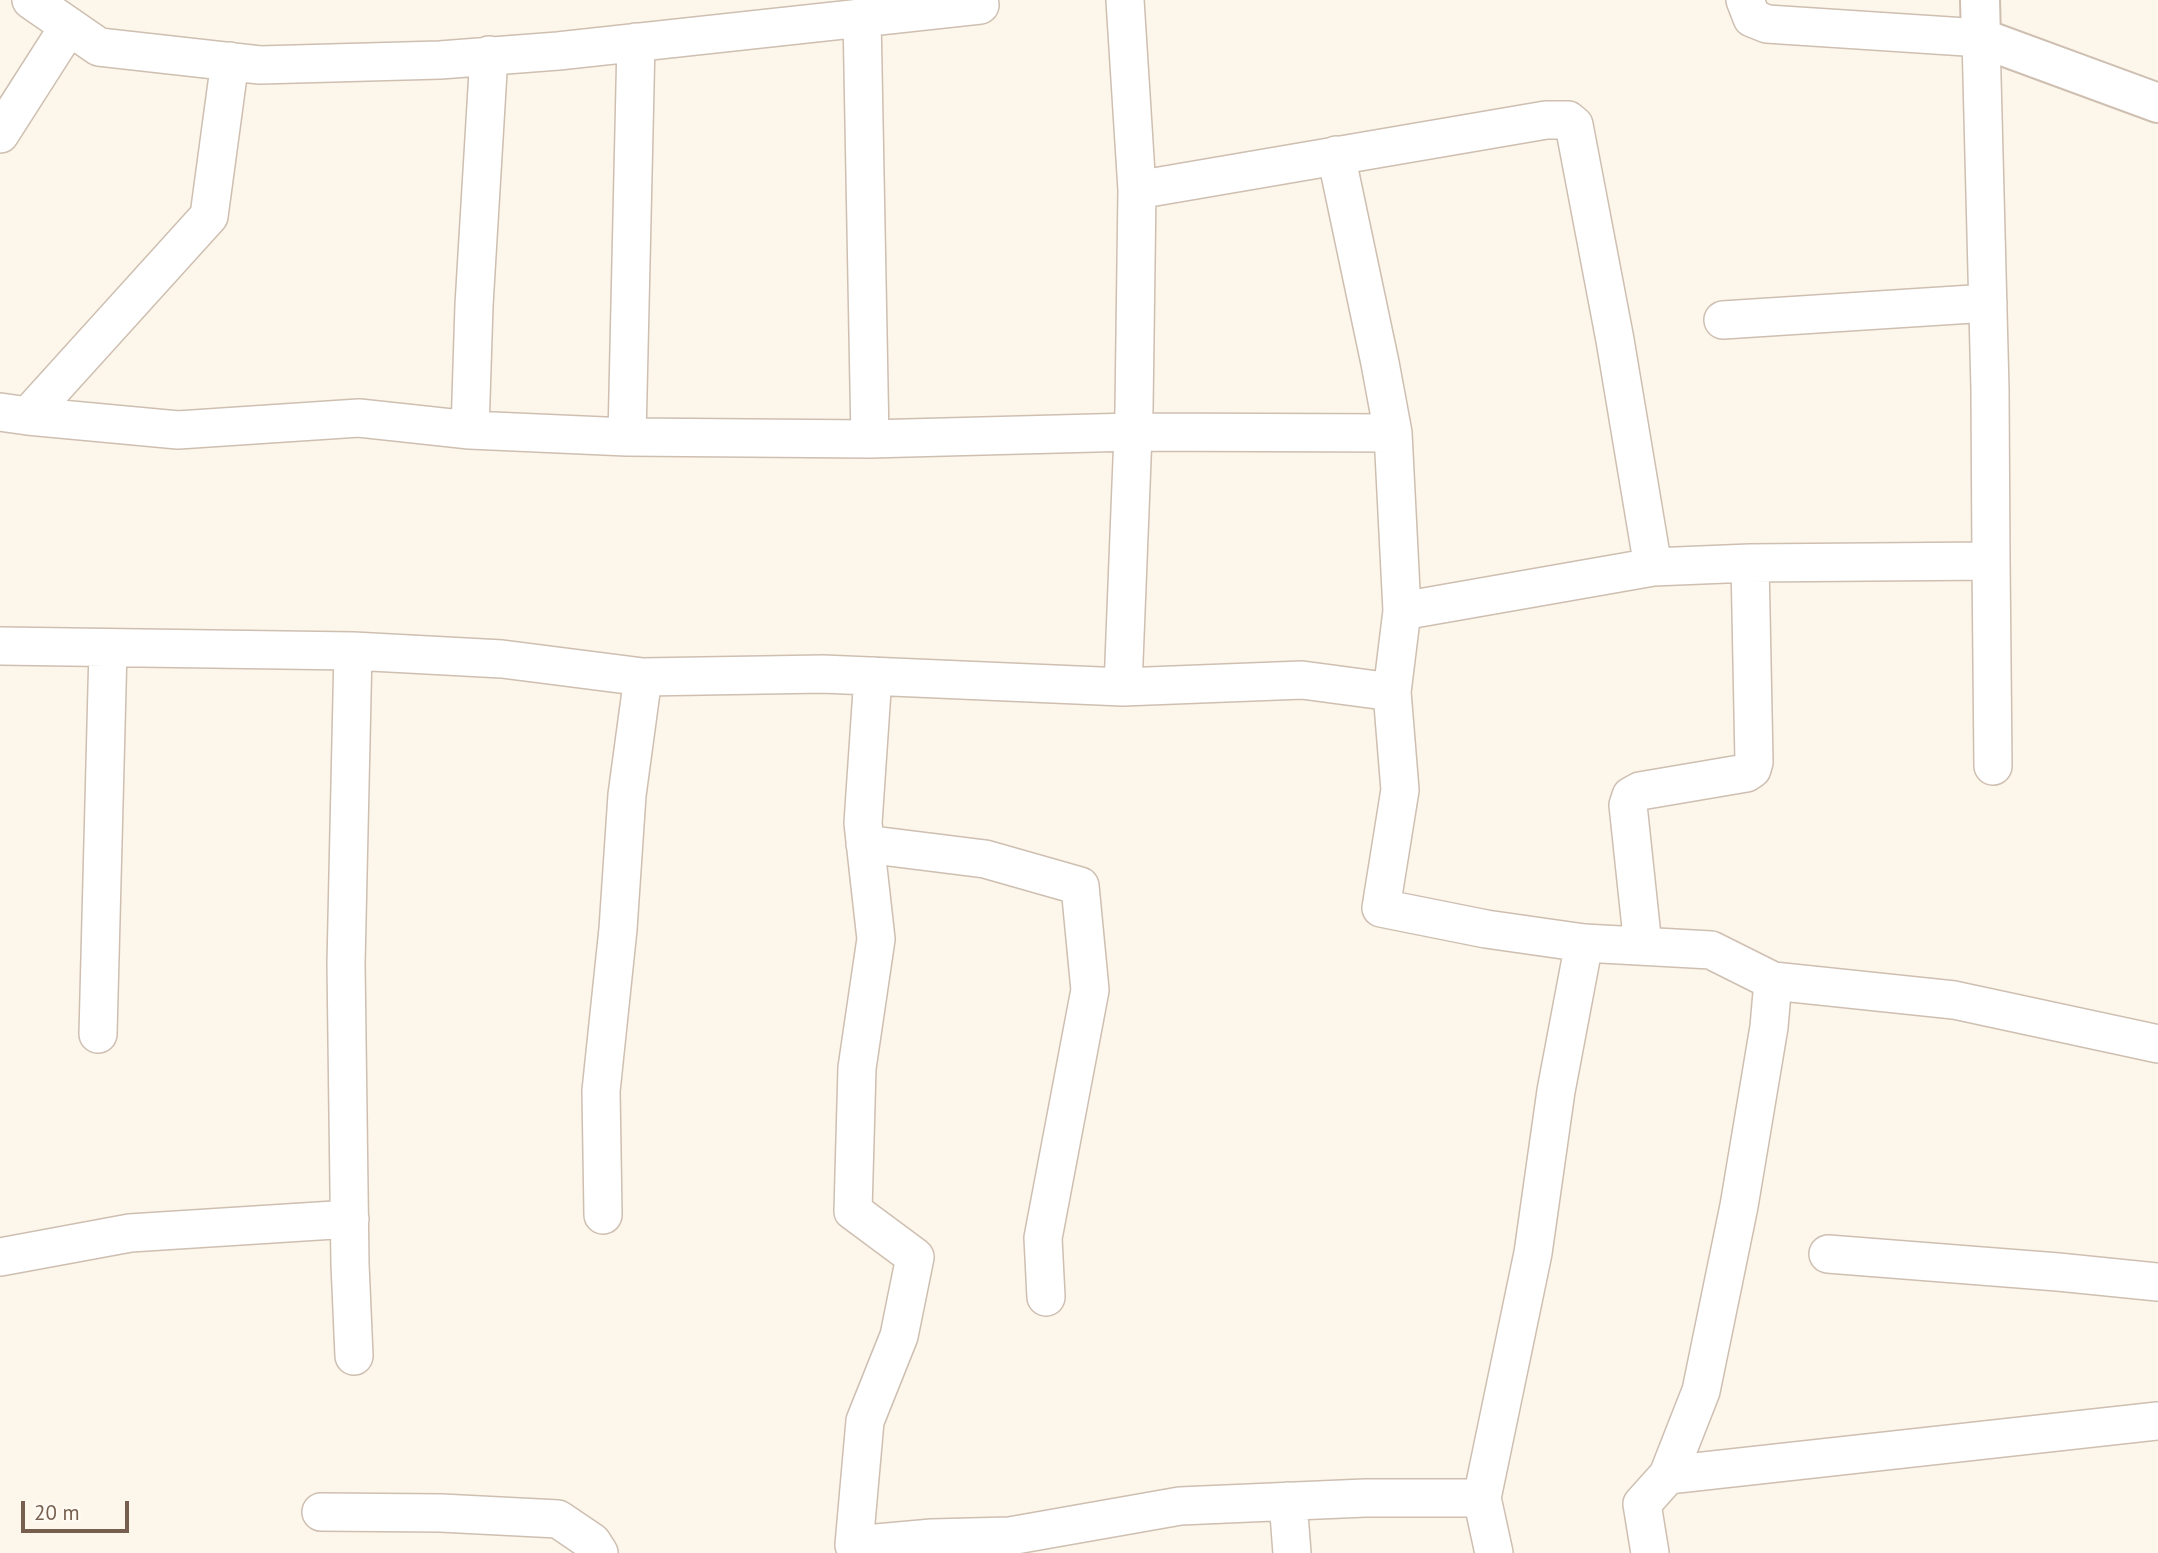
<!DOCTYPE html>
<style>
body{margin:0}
#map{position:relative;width:2158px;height:1553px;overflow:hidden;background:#fcf6eb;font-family:"PT Sans",sans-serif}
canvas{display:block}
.scale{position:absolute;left:21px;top:1501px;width:108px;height:32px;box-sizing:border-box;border:4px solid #765f4f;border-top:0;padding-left:9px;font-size:21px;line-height:24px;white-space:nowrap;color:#765f4f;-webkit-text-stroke:5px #fefaf2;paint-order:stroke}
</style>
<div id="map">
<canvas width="2158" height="1553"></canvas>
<div class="scale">20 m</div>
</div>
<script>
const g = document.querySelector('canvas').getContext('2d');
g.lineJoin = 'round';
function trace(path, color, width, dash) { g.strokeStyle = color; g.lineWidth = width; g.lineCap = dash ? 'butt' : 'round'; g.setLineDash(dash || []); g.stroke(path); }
const minor = new Path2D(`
 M 31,0 L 99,47 L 260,65 L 440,60 L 558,51 L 980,5
 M 1125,0 L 1137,190 L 1546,120 L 1568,120 L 1574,125 L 1615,340 L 1653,567
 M 862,16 L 870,439
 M 0,134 L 69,26
 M 1336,155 L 1380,363 L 1393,433 L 1402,611 L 1392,692
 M 1723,320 L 1988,303
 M 0,412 L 28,416 L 209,216 L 230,61
 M 28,416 L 178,430 L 359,418 L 470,430 L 627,437 L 870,439 L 1132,432 L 1393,433
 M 470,430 L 474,305 L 489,55
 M 627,437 L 636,42
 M 1991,561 L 1993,766
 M 1402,611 L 1653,567 L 1750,563 L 1991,561 L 1990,389 L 1981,38 L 1767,24 L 1752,18 L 1745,0
 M 0,646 L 353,651 L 502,659 L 643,677 L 823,674 L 1123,687 L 1302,680 L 1392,692 L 1400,790 L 1381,908 L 1486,929 L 1584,943 L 1711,950 L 1773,981 L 1769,1027 L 1739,1206 L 1701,1391 L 1668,1475 L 1642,1504 L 1650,1553
 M 353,651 L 346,964 L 350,1264 L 354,1356
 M 873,676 L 863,823 L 876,939 L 857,1068 L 853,1211 L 915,1257 L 899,1336 L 865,1421 L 854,1545 L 932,1538 L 1010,1536 L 1180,1506 L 1365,1498 L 1482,1498
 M 1123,687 L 1134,409 L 1137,190
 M 865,844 L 985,859 L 1080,886 L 1090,990 L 1043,1238 L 1046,1297
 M 1643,946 L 1628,805 L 1631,796 L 1640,791 L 1746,773 L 1752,769 L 1754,762 L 1750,563
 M 1773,981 L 1954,1000 L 2158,1044
 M 98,1034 L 108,649
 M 603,1215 L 601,1091 L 618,929 L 627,795 L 643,677
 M 1828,1254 L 2058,1272 L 2158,1282
 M 0,1257 L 130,1233 L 350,1219
 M 1668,1475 L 2158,1421
 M 1288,1501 L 1292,1553
 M 321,1512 L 441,1513 L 558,1519 L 592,1542 L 599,1553
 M 1494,1553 L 1482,1498 L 1533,1253 L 1556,1091 L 1584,943`);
const tertiary = new Path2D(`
 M 1980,0 L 1981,38 L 2158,103`);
trace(minor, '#cebfb1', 40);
trace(tertiary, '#cebfb1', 42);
trace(minor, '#fff', 37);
trace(tertiary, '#fff', 38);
</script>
